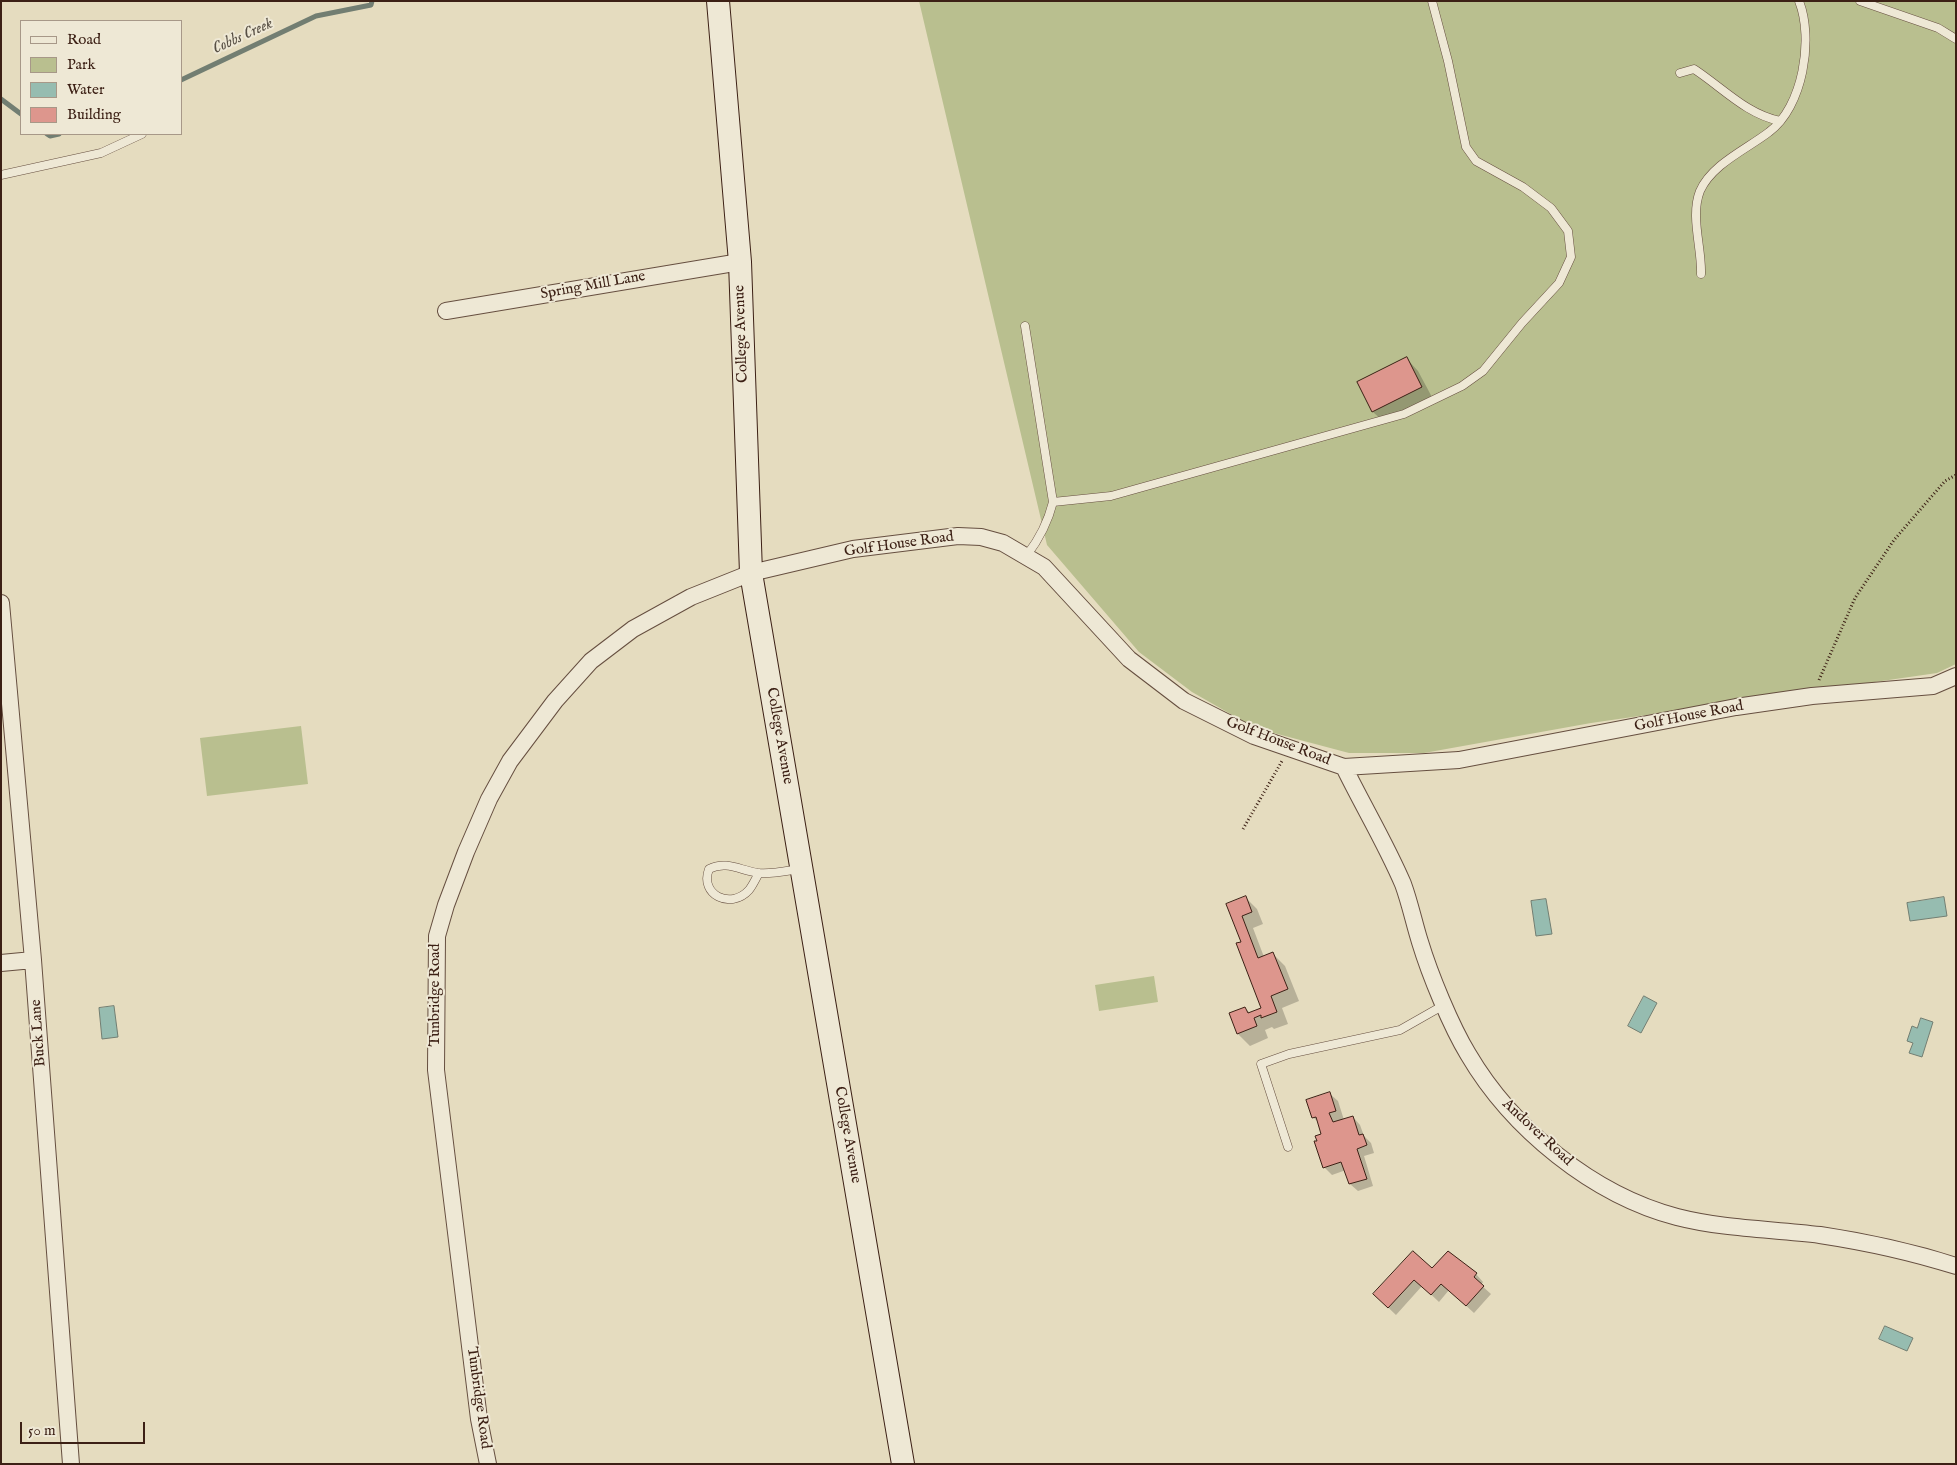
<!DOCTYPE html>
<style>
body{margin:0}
#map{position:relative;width:1957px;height:1465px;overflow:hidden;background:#e5dcbf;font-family:"IM FELL English",serif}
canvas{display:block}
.frame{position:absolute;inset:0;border:2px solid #3c2015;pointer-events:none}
.legend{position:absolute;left:20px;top:20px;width:162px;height:115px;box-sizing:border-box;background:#eee8d5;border:1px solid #a79888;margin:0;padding:6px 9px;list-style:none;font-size:15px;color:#3c2015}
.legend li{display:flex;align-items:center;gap:10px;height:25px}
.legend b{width:25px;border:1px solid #a79888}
.scale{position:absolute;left:20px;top:1422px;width:125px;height:22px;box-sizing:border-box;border:2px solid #3c2015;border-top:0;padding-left:6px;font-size:15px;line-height:18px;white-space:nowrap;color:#3c2015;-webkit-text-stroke:4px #eee8d5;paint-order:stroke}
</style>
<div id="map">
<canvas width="1957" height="1465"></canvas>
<div class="frame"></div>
<ul class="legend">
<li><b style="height:6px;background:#eee8d5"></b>Road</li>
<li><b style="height:14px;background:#b9bf8f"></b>Park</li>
<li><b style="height:14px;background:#96bcb0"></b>Water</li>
<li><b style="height:14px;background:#dd968d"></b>Building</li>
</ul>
<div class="scale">50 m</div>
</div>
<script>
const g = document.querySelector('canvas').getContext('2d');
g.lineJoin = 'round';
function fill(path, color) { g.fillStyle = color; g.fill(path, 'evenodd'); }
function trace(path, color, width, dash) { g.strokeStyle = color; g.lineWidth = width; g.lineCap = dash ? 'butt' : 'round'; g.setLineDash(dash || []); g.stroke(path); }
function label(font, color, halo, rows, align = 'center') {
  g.font = font + ' "IM FELL English",serif'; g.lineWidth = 4; g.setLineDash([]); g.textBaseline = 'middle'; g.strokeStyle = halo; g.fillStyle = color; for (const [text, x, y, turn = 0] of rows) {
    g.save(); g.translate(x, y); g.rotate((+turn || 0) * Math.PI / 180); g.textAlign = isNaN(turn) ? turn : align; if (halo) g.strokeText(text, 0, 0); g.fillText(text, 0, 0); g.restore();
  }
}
fill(new Path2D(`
 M 919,1 L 1956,1 L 1956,664 L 1937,673 L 1591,723 L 1424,753 L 1349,753 L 1255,728 L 1192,692 L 1139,652 L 1047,545 Z
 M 301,726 L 308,784 L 207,796 L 200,738 Z
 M 1154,976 L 1158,1002 L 1099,1011 L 1095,985 Z`), '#b9bf8f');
const water = new Path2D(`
 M 1944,897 L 1947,916 L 1910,921 L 1907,903 Z
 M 1546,899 L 1552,934 L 1536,936 L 1531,901 Z
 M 1644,996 L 1657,1003 L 1641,1033 L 1628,1026 Z
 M 114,1006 L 118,1037 L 102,1039 L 99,1008 Z
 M 1921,1018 L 1933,1022 L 1922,1057 L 1909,1053 L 1913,1043 L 1907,1041 L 1912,1026 L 1917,1028 Z
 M 1885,1326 L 1913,1338 L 1907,1351 L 1879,1339 Z`);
fill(water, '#96bcb0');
trace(water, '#727e72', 1);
fill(new Path2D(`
 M 1407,359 L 1418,371 L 1433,399 L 1385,423 L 1373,412 L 1359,383 Z
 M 1246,898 L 1257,909 L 1263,924 L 1253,928 L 1264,957 L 1273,954 L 1285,966 L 1299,1001 L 1282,1008 L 1288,1024 L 1274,1029 L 1272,1027 L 1265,1030 L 1268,1038 L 1250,1046 L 1238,1034 L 1230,1014 L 1245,1008 L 1251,1014 L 1263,1009 L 1242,942 L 1228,905 Z
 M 1330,1094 L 1338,1101 L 1344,1120 L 1353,1117 L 1360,1125 L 1364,1136 L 1371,1143 L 1374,1153 L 1364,1156 L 1373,1186 L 1358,1191 L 1350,1184 L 1346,1170 L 1332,1175 L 1324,1167 L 1318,1141 L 1323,1135 L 1319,1123 L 1313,1117 Z
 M 1432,1270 L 1476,1274 L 1483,1282 L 1481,1285 L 1491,1294 L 1474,1313 L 1449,1290 L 1439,1302 L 1422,1286 L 1396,1315 L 1374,1294 Z`), '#0003');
trace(new Path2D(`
 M 181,80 L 316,16 L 371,5 L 372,1
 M 1,99 L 21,114
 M 47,134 L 50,136 L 59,134`), '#727e72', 5);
const building = new Path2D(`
 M 1407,357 L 1422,387 L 1372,412 L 1357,382 Z
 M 1246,896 L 1252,912 L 1242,916 L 1258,958 L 1273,952 L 1288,989 L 1271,996 L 1277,1012 L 1261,1018 L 1261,1015 L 1254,1018 L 1257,1026 L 1237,1034 L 1229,1013 L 1245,1007 L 1248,1013 L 1261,1008 L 1236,943 L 1241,942 L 1226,904 Z
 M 1330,1092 L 1336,1111 L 1329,1113 L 1333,1122 L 1353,1116 L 1359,1135 L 1363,1134 L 1367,1145 L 1357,1149 L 1367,1179 L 1349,1184 L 1341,1162 L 1323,1168 L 1314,1141 L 1317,1141 L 1315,1136 L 1321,1134 L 1316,1117 L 1312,1118 L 1306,1100 Z
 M 1413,1251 L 1432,1268 L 1448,1251 L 1477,1273 L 1474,1277 L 1484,1286 L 1466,1306 L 1441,1284 L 1431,1295 L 1414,1280 L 1388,1308 L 1373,1294 Z`);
fill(building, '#dd968d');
trace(building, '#3c2015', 1);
const lane = new Path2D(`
 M 1860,1 L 1938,28 L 1956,39
 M 1680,73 L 1694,69 C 1723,88 1746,114 1780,121
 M 1,175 L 101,153 L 142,134
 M 1701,274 C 1702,248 1690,216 1700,191 C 1712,164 1747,149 1769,132 C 1803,107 1814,39 1799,1
 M 1025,326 L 1053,502
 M 1027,555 C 1040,538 1048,522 1053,502 L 1111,496 L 1404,414 L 1462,386 L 1483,371 L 1522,323 L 1559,283 L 1571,257 L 1568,231 L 1551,208 L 1523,187 L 1476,161 L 1466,147 L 1448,61 L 1432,1
 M 759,873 C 756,878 753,885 749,890 C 731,910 699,895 709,869 C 727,860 741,871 759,873 C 773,874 786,871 799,869
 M 1288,1147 L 1261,1064 L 1289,1054 L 1400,1030 L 1444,1005`);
const street = new Path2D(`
 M 446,311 L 740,262
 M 1,603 L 33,960 L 71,1464
 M 1344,767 C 1363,806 1386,844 1403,884 C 1410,903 1414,923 1420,942 C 1430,975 1451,1026 1468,1054 C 1512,1129 1593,1195 1677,1217 C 1724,1229 1772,1229 1820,1235 C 1866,1242 1912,1252 1956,1266
 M 1,963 L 33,960
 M 488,1464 L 479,1419 L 436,1070 L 437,936 L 446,905 L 466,852 L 489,799 L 510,761 L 555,701 L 591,661 L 633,629 L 691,597 L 751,573 L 853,549 L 958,536 L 981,537 L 1003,543 L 1044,567 L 1129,659 L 1184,701 L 1254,736 L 1344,767 L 1459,760 L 1736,707 L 1812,696 L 1933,686 L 1956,676`);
const secondary = new Path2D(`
 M 718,1 L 740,262 L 751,573 L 903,1464`);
trace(lane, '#664f40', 9);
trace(street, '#664f40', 18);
trace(secondary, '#3c2015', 24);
trace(new Path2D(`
 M 1819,680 L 1855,598 L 1894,540 L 1945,481 L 1956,475
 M 1243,829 L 1282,761`), '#3c2015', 3, [1, 2.5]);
trace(lane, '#eee8d5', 8);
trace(street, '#eee8d5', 16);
trace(secondary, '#eee8d5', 22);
label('15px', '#3c2015', '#eee8d5', [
 ["Spring Mill Lane",593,286,-10],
 ["College Avenue",742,334,-92],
 ["Golf House Road",899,545,-8],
 ["Golf House Road",1689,717,-11],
 ["College Avenue",779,736,80],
 ["Golf House Road",1278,742,21],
 ["Tunbridge Road",436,995,-90],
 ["Buck Lane",39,1033,-94],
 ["Andover Road",1537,1133,43],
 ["College Avenue",847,1135,80],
 ["Tunbridge Road",478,1398,82]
]);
label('italic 16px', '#574f44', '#eee8d5', [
 ["Cobbs Creek",243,37,-25]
]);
</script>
